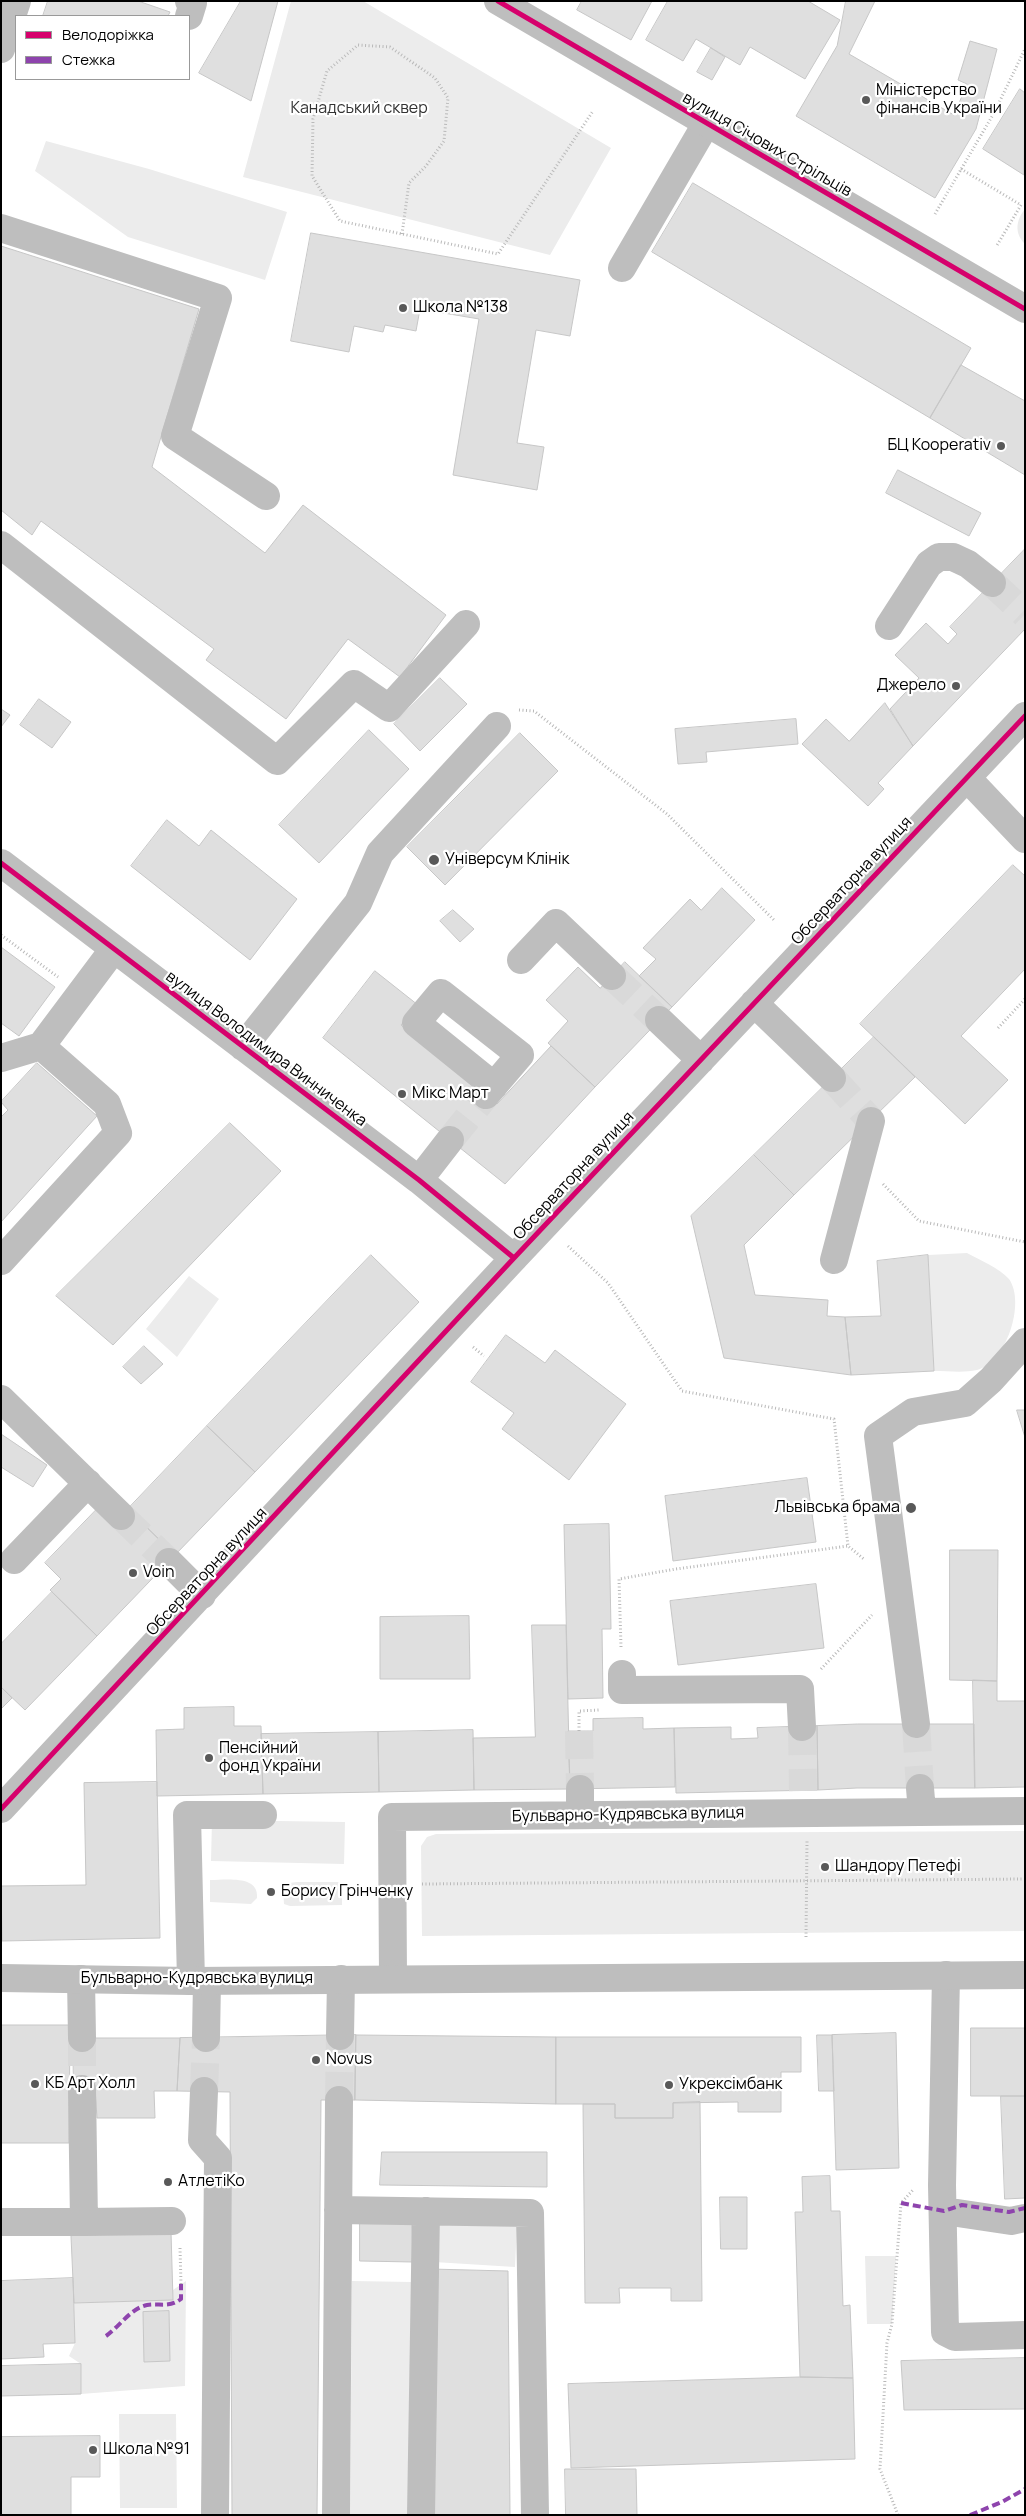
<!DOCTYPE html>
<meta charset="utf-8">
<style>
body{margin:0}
#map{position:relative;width:1026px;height:2516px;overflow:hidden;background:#fff;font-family:Manrope,sans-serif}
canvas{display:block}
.frame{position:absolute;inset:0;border:2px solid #000;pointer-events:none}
.legend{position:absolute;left:15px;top:15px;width:175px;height:65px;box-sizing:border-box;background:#fff;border:1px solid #999;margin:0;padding:6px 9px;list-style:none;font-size:15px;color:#000}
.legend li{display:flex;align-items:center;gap:10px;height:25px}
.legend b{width:25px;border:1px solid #999}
</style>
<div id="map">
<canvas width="1026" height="2516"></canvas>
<div class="frame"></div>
<ul class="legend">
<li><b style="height:6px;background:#d6006c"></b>Велодоріжка</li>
<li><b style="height:6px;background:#8e44ad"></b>Стежка</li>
</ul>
</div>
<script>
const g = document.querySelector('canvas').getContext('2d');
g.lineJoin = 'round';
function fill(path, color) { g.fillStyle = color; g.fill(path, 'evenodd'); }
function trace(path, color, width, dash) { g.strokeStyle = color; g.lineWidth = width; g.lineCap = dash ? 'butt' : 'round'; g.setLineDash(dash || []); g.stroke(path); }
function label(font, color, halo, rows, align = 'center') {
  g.font = font + ' Manrope,sans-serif'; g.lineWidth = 4.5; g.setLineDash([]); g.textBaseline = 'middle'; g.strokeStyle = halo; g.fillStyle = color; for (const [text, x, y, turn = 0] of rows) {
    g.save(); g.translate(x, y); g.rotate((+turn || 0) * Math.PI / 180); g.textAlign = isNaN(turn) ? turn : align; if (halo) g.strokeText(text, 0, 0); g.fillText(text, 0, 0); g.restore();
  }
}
fill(new Path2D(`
 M 291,1 L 363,1 L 611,148 L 550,255 L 243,177 Z
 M 46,141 L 149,169 L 287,212 L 265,280 L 128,237 L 35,171 Z
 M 1025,209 L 1025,244 C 1014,233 1016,220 1025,209 Z
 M 967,1253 C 980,1260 999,1268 1009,1279 C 1026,1303 1006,1363 977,1370 C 964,1373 948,1371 934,1371 L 928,1255 Z
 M 189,1276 L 219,1299 L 177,1357 L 146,1329 Z
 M 212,1820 L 345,1822 L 344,1864 L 211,1861 Z
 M 1025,1831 L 1025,1931 L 422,1936 L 421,1846 L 427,1837 L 436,1834 Z
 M 210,1880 C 227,1880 259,1875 257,1898 L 251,1904 L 210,1902 Z
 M 297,1882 L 342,1882 L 342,1905 L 290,1906 L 284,1904 L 283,1889 L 289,1883 Z
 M 436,2221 L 517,2225 L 515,2267 L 434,2262 Z
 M 865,2256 L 896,2256 L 892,2324 L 867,2324 Z
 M 186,2281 L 185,2386 L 81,2394 L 81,2364 L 69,2356 L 75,2343 L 74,2303 L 173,2300 L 173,2290 Z
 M 352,2281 L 412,2282 L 409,2515 L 350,2515 Z
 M 119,2414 L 176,2414 L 177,2508 L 120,2508 Z`), '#ececec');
const building = new Path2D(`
 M 48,1 L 138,1 L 170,12 L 168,16 L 43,16 Z
 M 241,1 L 278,1 L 251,101 L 199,73 Z
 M 582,1 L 652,1 L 631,40 L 577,10 Z
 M 668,1 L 808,1 L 840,20 L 805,79 L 750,47 L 740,65 L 696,39 L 683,61 L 646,40 Z
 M 846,1 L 875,1 L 849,54 L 954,115 L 967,84 L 958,80 L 970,41 L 997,49 L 976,129 L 935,198 L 796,116 L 837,46 Z
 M 711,48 L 725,57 L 712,80 L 697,72 Z
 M 1020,89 L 1025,93 L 1024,175 L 983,149 Z
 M 693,183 L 971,348 L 930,418 L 652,252 Z
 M 311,233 L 580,280 L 570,336 L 536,330 L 517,443 L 544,447 L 537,490 L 453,475 L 479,319 L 420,309 L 416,331 L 385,325 L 383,332 L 354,326 L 349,352 L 291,341 Z
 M 1,246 L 199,309 L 152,467 L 265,553 L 303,505 L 446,615 L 400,677 L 348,639 L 286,719 L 206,660 L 214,649 L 41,521 L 32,535 L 1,510 Z
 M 961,365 L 1025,401 L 1025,475 L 930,418 Z
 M 898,470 L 981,513 L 969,536 L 886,493 Z
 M 1025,549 L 1025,629 L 913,746 L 890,709 L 919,678 L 895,655 L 926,623 L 948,644 L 957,634 L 950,627 Z
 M 440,678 L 467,704 L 420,751 L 394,724 Z
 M 39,699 L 71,722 L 52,748 L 20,725 Z
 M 885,703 L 913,746 L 878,783 L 884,789 L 868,806 L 802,744 L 826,719 L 849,741 Z
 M 1,709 L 10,715 L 1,727 Z
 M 796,719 L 798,744 L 706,752 L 707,762 L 678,764 L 675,729 Z
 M 369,730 L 409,769 L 319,863 L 279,825 Z
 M 520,733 L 558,771 L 445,885 L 407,847 Z
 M 167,820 L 199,846 L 211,830 L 297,899 L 250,960 L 131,866 Z
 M 1013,865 L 1025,876 L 1025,969 L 961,1036 L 1008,1080 L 965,1124 L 860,1024 Z
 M 722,888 L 755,920 L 672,1007 L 639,976 L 656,959 L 643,948 L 690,899 L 701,910 Z
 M 453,910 L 474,929 L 460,942 L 440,921 Z
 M 1,947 L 55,987 L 19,1036 L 1,1023 Z
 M 625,962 L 672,1007 L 595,1087 L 548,1043 L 568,1021 L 546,1000 L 578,967 L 600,988 Z
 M 375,971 L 418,1005 L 401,1025 L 497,1104 L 551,1046 L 595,1087 L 505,1184 L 323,1038 Z
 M 874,1037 L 915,1077 L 794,1195 L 754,1155 Z
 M 37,1063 L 97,1116 L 1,1222 L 1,1117 L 8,1110 L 1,1102 Z
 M 230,1123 L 281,1171 L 113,1345 L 56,1296 Z
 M 754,1155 L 794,1195 L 744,1245 L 755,1295 L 828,1300 L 827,1316 L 845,1317 L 851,1375 L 724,1358 L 691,1216 Z
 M 371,1255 L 419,1302 L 255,1472 L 207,1426 Z
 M 928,1255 L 934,1371 L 851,1375 L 845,1317 L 881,1316 L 877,1261 Z
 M 506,1335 L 545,1363 L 555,1350 L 626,1404 L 569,1480 L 502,1429 L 514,1413 L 471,1382 Z
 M 144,1346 L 163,1364 L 141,1384 L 123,1367 Z
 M 1017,1410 L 1025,1410 L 1025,1437 Z
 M 207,1426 L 255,1472 L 175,1555 L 128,1509 Z
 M 1,1434 L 47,1465 L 33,1487 L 1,1467 Z
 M 807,1478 L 816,1542 L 673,1561 L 665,1496 Z
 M 97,1509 L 128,1509 L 175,1555 L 97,1636 L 50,1590 L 61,1579 L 45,1563 Z
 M 609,1524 L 611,1629 L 602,1629 L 603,1698 L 568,1699 L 564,1525 Z
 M 950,1550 L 998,1550 L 997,1681 L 950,1680 Z
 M 816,1584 L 824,1648 L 678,1665 L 670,1601 Z
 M 52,1592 L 97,1636 L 25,1710 L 1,1687 L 1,1644 Z
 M 469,1616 L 470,1679 L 380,1679 L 380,1617 Z
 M 532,1625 L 566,1625 L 570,1789 L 474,1790 L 473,1738 L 535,1737 Z
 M 973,1680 L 997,1681 L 997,1701 L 1025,1701 L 1025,1787 L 975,1788 Z
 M 1,1687 L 12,1698 L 1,1709 Z
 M 234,1707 L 234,1726 L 261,1726 L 263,1794 L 157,1796 L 156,1730 L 184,1729 L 184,1708 Z
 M 643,1718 L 643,1729 L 674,1728 L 675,1787 L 570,1789 L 568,1731 L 593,1731 L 593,1719 Z
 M 858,1724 L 974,1724 L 975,1788 L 857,1788 L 818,1790 L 817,1726 Z
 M 817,1726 L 818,1790 L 676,1793 L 674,1728 L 731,1727 L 731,1739 L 758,1738 L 757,1728 Z
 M 473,1730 L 474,1790 L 379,1792 L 378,1732 Z
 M 378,1732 L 379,1792 L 263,1794 L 261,1734 Z
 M 157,1782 L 160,1938 L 2,1941 L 1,1886 L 86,1885 L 84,1783 Z
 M 1,2025 L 70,2025 L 69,2143 L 1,2143 Z
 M 971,2028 L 1025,2028 L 1025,2096 L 971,2096 Z
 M 896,2033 L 899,2168 L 836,2170 L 832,2035 Z
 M 356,2035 L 556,2037 L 556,2104 L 355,2100 Z
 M 356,2035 L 355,2100 L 321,2100 L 317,2515 L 232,2515 L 230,2092 L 177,2091 L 180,2038 Z
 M 817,2035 L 832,2035 L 834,2091 L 819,2091 Z
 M 556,2037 L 801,2037 L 801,2072 L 781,2072 L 781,2112 L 738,2112 L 738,2102 L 673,2103 L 673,2118 L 615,2118 L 615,2104 L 556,2104 Z
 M 73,2038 L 180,2038 L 177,2091 L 154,2091 L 155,2118 L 97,2118 L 95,2089 L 74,2089 Z
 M 1001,2096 L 1025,2096 L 1025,2198 L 1005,2199 Z
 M 700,2102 L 702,2301 L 671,2301 L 671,2288 L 619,2288 L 620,2303 L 585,2303 L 583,2104 L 615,2104 L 615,2118 L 673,2118 L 673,2103 Z
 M 382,2152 L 547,2152 L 547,2187 L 380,2185 Z
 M 830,2176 L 831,2211 L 840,2211 L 843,2306 L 850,2305 L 853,2378 L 800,2377 L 795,2212 L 803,2212 L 802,2177 Z
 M 720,2197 L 747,2197 L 747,2249 L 721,2249 Z
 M 360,2222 L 412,2223 L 413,2262 L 360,2261 Z
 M 171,2232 L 173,2300 L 74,2303 L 71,2236 Z
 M 430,2269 L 508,2271 L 510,2515 L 430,2515 Z
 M 73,2278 L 75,2343 L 43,2344 L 44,2357 L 1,2359 L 1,2281 Z
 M 169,2311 L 170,2361 L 144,2362 L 143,2312 Z
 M 1025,2358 L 1025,2409 L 904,2410 L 901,2361 Z
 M 81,2364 L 81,2394 L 1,2396 L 1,2366 Z
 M 800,2377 L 853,2378 L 855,2459 L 571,2468 L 568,2384 Z
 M 100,2436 L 100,2477 L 71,2477 L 71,2515 L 1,2515 L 1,2437 Z
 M 565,2469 L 636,2469 L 637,2515 L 566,2515 Z`);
fill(building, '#dfdfdf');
trace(building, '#c7c7c7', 1);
trace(new Path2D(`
 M 992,583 L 1025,614
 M 612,976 L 659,1020
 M 832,1078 L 871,1121
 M 450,1140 L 486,1095
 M 121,1516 L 169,1562
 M 916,1724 L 920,1788
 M 802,1727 L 803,1791
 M 579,1731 L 580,1789
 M 82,2038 L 82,2089
 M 204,2091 L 206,2038
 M 339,2100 L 340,2036`), '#d9d9d9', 28, [28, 14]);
trace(new Path2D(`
 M 961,169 L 1021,205 L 996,247
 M 935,214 L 994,113 L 1025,49
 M 402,234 L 409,183 L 426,166 L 444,141 L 448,98 L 435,78 L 390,47 L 358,45 L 327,71 L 313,119 L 312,176 L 340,221 L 498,254 L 593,111
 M 519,710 L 534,711 L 667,814 L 774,920
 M 1,935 L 58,977
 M 998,1028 L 1025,999
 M 883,1184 L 919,1221 L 1025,1242
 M 568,1246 L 608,1283 L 682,1391 L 834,1419 L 848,1546 L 865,1560
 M 473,1347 L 484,1356
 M 621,1647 L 619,1579 L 676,1569 L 848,1546
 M 821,1669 L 872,1615
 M 579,1731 L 579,1711 L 600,1710
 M 422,1884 L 1025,1879
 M 806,1937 L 807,1841
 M 180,2248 L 181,2284
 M 898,2515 L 880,2469 L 887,2343 L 892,2324 L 901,2203 L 913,2190`), '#b9b9b9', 3, [1, 2.5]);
trace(new Path2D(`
 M 189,16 L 193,3 L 189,1
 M 1,49 L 17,1
 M 1,228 L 218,298 L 175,436 L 266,496
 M 622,268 L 706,124
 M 1,545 L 277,761 L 354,684 L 389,708 L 466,624
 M 889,626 L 929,564 L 939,557 L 953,557 L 968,564 L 992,583
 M 967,778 L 1025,839
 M 1,863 L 419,1180 L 514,1258
 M 521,960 L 556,923 L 612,976
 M 754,1003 L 832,1078
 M 659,1020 L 701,1060
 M 243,1047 L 358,903 L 380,853 L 497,726
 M 1,1058 L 41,1046 L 113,950
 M 486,1095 L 520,1055 L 441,993 L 416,1023 L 494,1086
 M 419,1180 L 450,1140
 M 834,1260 L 871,1121
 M 1,1261 L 118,1133 L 107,1104 L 41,1046
 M 1,1399 L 121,1516
 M 14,1560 L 88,1483
 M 169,1562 L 202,1595
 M 622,1674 L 622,1690 L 800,1689 L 802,1727
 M 916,1724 L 878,1436 L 913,1412 L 965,1403 L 991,1380 L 1025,1342
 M 920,1788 L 922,1812
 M 580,1789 L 580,1815
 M 1,1809 L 514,1258 L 1025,716
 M 946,1975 L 942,2185 L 945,2332 L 955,2337 L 1025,2335
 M 393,1978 L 392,1817 L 1025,1811
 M 81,1979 L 82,2038
 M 191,1981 L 187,1815 L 263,1815
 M 340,2036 L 341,1979
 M 206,2038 L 207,1981
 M 82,2089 L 84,2222 L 172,2221
 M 204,2091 L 202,2140 L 218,2158 L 215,2515
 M 338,2210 L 530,2213 L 535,2515
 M 944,2211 L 1011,2221 L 1025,2218
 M 1,2222 L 84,2222
 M 336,2515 L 339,2100
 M 421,2515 L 426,2211`), '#bebebe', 28);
trace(new Path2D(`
 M 498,1 L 1025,309
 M 1,1978 L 191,1981 L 1025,1975`), '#bebebe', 28);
trace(new Path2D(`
 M 901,2203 L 944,2211 L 962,2205 L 1009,2212 L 1025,2208
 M 106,2336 C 119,2327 131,2308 147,2305 C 160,2303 169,2308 181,2299 L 181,2284
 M 970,2515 L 1002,2502 L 1025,2489`), '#8e44ad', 4, [8, 4]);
trace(new Path2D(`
 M 498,1 L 1025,309
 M 1,863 L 419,1180 L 514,1258
 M 1,1809 L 514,1258 L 1025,716`), '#d6006c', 5);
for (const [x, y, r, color] of [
 [866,100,5,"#595959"],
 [403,308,5,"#595959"],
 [1001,446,5,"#595959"],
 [956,686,5,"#595959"],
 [434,860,6,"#595959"],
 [402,1094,5,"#595959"],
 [911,1508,6,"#595959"],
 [133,1573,5,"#595959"],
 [209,1758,5,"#595959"],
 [825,1867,5,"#595959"],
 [271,1892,5,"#595959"],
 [316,2060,5,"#595959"],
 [35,2084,5,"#595959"],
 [669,2085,5,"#595959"],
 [168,2182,5,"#595959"],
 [93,2450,5,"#595959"]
]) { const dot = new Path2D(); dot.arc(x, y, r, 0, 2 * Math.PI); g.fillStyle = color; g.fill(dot); trace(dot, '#fff', 2); }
label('16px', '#000', '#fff', [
 ["Міністерство",876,91],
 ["фінансів України",876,109],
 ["Школа №138",413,308],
 ["БЦ Kooperativ",991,446,"right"],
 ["Джерело",946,686,"right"],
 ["Універсум Клінік",445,860],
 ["Мікс Март",412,1094],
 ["Львівська брама",900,1508,"right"],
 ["Voin",143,1573],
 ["Пенсійний",219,1749],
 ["фонд України",219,1767],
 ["Шандору Петефі",835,1867],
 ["Борису Грінченку",281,1892],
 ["Novus",326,2060],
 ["КБ Арт Холл",45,2084],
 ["Укрексімбанк",679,2085],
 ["АтлетіКо",178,2182],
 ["Школа №91",103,2450]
], 'left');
label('16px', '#333', '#fff', [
 ["Канадський сквер",359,109]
]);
label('16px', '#000', '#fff', [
 ["вулиця Січових Стрільців",767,145,30],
 ["Обсерваторна вулиця",852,881,-47],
 ["вулиця Володимира Винниченка",266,1049,37],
 ["Обсерваторна вулиця",574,1176,-47],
 ["Обсерваторна вулиця",207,1572,-47],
 ["Бульварно-Кудрявська вулиця",628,1815,-1],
 ["Бульварно-Кудрявська вулиця",197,1979]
]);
</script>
